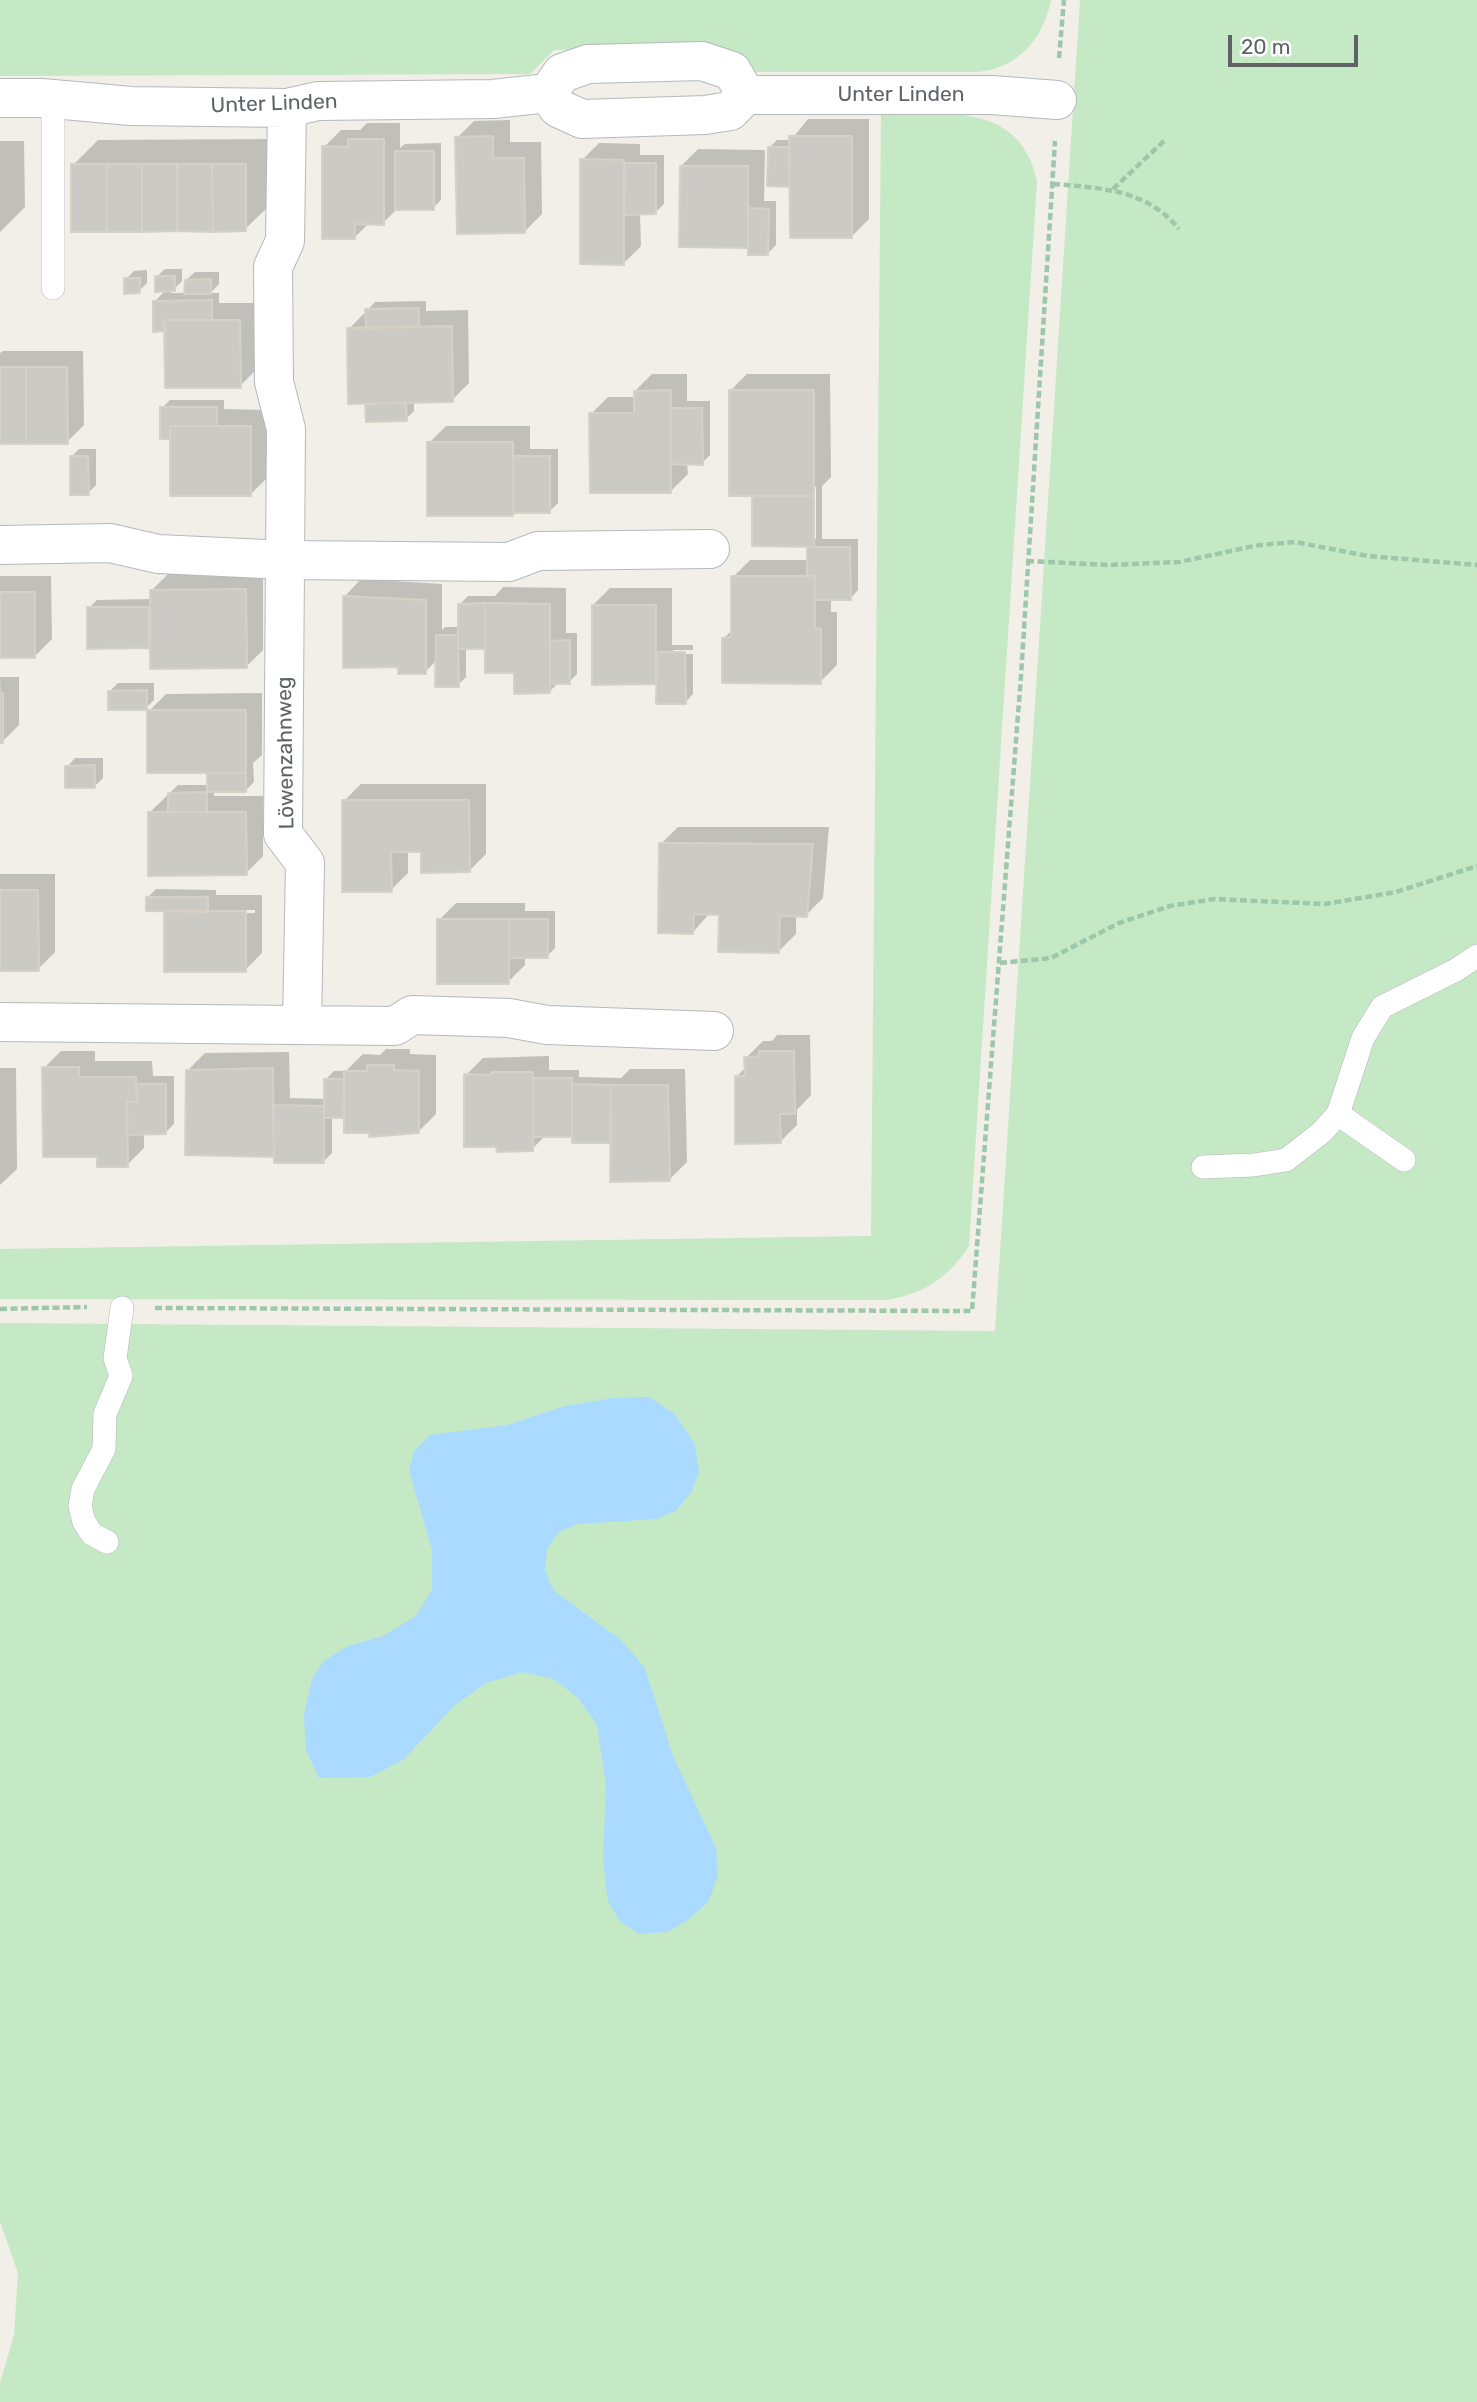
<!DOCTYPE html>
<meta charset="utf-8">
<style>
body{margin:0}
#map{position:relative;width:1477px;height:2402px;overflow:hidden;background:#f1efe8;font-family:Rubik,sans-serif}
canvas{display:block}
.scale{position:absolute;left:1228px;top:35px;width:130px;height:32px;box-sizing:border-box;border:4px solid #5f6368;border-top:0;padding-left:9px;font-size:21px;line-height:24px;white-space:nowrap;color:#5f6368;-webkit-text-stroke:5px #fff;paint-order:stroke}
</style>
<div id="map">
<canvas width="1477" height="2402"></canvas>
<div class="scale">20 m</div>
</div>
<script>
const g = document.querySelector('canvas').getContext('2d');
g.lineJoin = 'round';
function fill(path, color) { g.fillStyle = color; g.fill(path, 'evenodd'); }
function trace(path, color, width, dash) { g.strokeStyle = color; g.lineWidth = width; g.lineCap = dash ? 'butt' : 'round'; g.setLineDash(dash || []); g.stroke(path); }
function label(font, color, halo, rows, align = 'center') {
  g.font = font + ' Rubik,sans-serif'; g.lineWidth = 5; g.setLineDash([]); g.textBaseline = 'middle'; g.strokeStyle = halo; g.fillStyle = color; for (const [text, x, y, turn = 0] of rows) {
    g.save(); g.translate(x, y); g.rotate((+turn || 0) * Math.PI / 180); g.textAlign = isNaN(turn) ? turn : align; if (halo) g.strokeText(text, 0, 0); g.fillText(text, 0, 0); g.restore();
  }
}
fill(new Path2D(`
 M 0,0 L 1051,0 C 1043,39 1018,69 976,72 L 751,72 L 727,48 L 554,50 L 530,74 L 0,76 Z
 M 1080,0 L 1477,0 L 1477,2402 L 0,2402 L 0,2383 L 14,2335 L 18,2273 L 0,2222 L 0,1323 L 995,1331 Z
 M 881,114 C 944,114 1020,101 1037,181 L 969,1246 C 948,1278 924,1294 886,1300 L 0,1299 L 0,1249 L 871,1236 Z`), '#c5e8c5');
fill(new Path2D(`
 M 649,1397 L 674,1413 L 695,1444 L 699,1472 L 692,1491 L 676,1511 L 656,1519 L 578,1524 L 559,1532 L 547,1549 L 545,1571 L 554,1591 L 620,1639 L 645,1668 L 673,1756 L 716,1848 L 718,1875 L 709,1901 L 688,1920 L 667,1932 L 639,1934 L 620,1921 L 608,1901 L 603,1861 L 606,1785 L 597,1725 L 578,1698 L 554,1679 L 522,1672 L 486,1683 L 456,1704 L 403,1760 L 370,1777 L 319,1778 L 306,1750 L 304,1714 L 312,1679 L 324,1661 L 346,1647 L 383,1636 L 416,1616 L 432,1590 L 432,1550 L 409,1470 L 414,1451 L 430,1435 L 507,1425 L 565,1406 L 613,1398 Z`), '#aadaff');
fill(new Path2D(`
 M 808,119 L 869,119 L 869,219 L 852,236 L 791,182 L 789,185 L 769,148 L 777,140 L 791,140 Z
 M 510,120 L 510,142 L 541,142 L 542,214 L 525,231 L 457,138 L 474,121 Z
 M 367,123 L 400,123 L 400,148 L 405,144 L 441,143 L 441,200 L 433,208 L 398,208 L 383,223 L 369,223 L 355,237 L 324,147 L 341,130 L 360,130 Z
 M 270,139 L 271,204 L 245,229 L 73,165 L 98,140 Z
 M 0,141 L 24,141 L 25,207 L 0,232 Z
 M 599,143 L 640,144 L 640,155 L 664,155 L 664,204 L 656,212 L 640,213 L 641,246 L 624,263 L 582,160 Z
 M 698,149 L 765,150 L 764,201 L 776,201 L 776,245 L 768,253 L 749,246 L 681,166 Z
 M 165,269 L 182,269 L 182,281 L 170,293 L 186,293 L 186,280 L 195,272 L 219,272 L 219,284 L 210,293 L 219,293 L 219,303 L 257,303 L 257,369 L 240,386 L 166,329 L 155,301 L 166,290 L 156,277 Z
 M 147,270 L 147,283 L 139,291 L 126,279 L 134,271 Z
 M 426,301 L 426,311 L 468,310 L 469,383 L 452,400 L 414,401 L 414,411 L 406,419 L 367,404 L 370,402 L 349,329 L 375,302 Z
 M 3,351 L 83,351 L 84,425 L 67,442 L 0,443 L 0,353 Z
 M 652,374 L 687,374 L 687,401 L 710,401 L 710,455 L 702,463 L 687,463 L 688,474 L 671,491 L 591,414 L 608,397 L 636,397 L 635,391 Z
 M 747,374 L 830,374 L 831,477 L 822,486 L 822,539 L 858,539 L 858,590 L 850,599 L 831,598 L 831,612 L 837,612 L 837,665 L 820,682 L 724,638 L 733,629 L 733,577 L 750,560 L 809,560 L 809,545 L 754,497 L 730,391 ZM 813,487 L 816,487 L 816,539 L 812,539 Z
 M 170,400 L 224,400 L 224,409 L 267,410 L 268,477 L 251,494 L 172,435 L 162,408 Z
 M 446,426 L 530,426 L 530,449 L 558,449 L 558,503 L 550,511 L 516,511 L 513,515 L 429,443 Z
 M 79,449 L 96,449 L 96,485 L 88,493 L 71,457 Z
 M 263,573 L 263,650 L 246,667 L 152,644 L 149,647 L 89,608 L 97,600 L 151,599 L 151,591 L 168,574 Z
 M 0,576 L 51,576 L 52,639 L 35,656 L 0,657 Z
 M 361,579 L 442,584 L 442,630 L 445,627 L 460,627 L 460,604 L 468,596 L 495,596 L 503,587 L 566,588 L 566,633 L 577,633 L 577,674 L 569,682 L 559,682 L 549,692 L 515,672 L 486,647 L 466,647 L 466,677 L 458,685 L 437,660 L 425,672 L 400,666 L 345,596 Z
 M 610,588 L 672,588 L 672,645 L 693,645 L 693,650 L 673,650 L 673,654 L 693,654 L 693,694 L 685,703 L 658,680 L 656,682 L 593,605 Z
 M 0,677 L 19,677 L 19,725 L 2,742 Z
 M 118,683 L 154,683 L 154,700 L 146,708 L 110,691 Z
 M 262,693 L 262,755 L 253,763 L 254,782 L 245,791 L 214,791 L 214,796 L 263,796 L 263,856 L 246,873 L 149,813 L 178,785 L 209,785 L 209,772 L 149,711 L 166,694 Z
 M 75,758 L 103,758 L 103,778 L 95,786 L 67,767 Z
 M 361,784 L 486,784 L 486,854 L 469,871 L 422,850 L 408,850 L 408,873 L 391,890 L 344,801 Z
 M 678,827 L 829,827 L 823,898 L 806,915 L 796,915 L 796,934 L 779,951 L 721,913 L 710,913 L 693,932 L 661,844 Z
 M 0,874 L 55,874 L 55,952 L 38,969 L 0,969 Z
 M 156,889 L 216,890 L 216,895 L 262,895 L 262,953 L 245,970 L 148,897 ZM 208,910 L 255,910 L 255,913 L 204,913 Z
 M 456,903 L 525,903 L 525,911 L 555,911 L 555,948 L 547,956 L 525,956 L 525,965 L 508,982 L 439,920 Z
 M 777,1035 L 810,1035 L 811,1095 L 797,1110 L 797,1125 L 780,1142 L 737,1076 L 746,1067 L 746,1058 L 763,1041 L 772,1041 Z
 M 386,1049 L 410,1049 L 410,1054 L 436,1055 L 436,1114 L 419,1131 L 397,1131 L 393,1136 L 371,1136 L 371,1131 L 346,1113 L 332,1116 L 332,1153 L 324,1161 L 275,1156 L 188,1070 L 205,1053 L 289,1052 L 290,1098 L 326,1099 L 326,1079 L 334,1071 L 346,1071 L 363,1054 L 380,1055 Z
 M 61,1051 L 95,1051 L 95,1061 L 152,1061 L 153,1076 L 174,1076 L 174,1124 L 166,1132 L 144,1133 L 144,1148 L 127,1165 L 99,1156 L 44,1068 Z
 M 549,1056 L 549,1070 L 579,1070 L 579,1077 L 621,1078 L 630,1069 L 685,1069 L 687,1162 L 670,1179 L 612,1141 L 546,1135 L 532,1149 L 466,1075 L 483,1058 Z
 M 0,1068 L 16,1068 L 17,1169 L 0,1185 Z`), '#0003');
const building = new Path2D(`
 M 493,136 L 493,158 L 524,158 L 525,233 L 457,234 L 455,137 Z
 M 789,136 L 852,136 L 852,238 L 790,238 Z
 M 348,139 L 384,139 L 384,225 L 355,224 L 355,239 L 322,239 L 322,146 L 348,147 Z
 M 768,147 L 790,147 L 789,187 L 767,186 Z
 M 395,151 L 434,151 L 434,210 L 395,210 Z
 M 580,159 L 624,160 L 624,265 L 580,264 Z
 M 625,163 L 656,163 L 656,214 L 624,215 Z
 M 71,164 L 107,164 L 107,232 L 71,232 Z
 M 107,164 L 142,164 L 142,232 L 107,232 Z
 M 142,164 L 177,164 L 177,231 L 142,232 Z
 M 177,164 L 212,164 L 213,232 L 177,231 Z
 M 212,164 L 246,164 L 246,231 L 213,232 Z
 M 680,166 L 748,166 L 748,248 L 679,247 Z
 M 748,208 L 769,209 L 768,255 L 748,255 Z
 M 155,276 L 175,276 L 175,291 L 155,292 Z
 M 124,278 L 140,278 L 140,293 L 124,294 Z
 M 211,279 L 211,294 L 184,294 L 185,280 Z
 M 212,300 L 212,320 L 164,320 L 165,331 L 153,332 L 153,301 Z
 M 419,308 L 419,327 L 366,328 L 365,309 Z
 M 164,320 L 240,320 L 241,388 L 165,388 Z
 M 452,326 L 453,402 L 348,404 L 347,328 Z
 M 0,367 L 26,367 L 26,444 L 0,444 Z
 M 26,367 L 67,367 L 68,444 L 26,444 Z
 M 671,390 L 671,493 L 590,493 L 589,413 L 634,413 L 634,391 Z
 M 729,390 L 814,390 L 814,496 L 729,496 Z
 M 406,403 L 407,421 L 366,422 L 365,404 Z
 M 160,407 L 217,407 L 217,426 L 170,426 L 170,439 L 160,439 Z
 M 671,408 L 702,408 L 703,465 L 671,464 Z
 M 170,426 L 251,426 L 251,496 L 170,496 Z
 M 427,442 L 513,442 L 513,516 L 427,516 Z
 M 70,456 L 88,456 L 89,495 L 70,495 Z
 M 513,456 L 550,456 L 550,513 L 513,513 Z
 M 752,496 L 814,496 L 814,547 L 752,546 Z
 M 807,547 L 850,547 L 851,600 L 815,600 L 815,576 L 807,576 Z
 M 731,576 L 815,576 L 815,628 L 821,629 L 821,684 L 722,683 L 722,638 L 731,637 Z
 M 246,589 L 247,668 L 150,669 L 150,590 Z
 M 0,592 L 35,592 L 35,658 L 0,658 Z
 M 343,596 L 426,600 L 426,674 L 398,674 L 398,667 L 343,668 Z
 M 485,603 L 550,604 L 550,693 L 514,694 L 514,673 L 485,673 Z
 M 485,603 L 485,649 L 458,649 L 458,604 Z
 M 592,605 L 656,605 L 656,684 L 592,685 Z
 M 87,607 L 149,607 L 149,648 L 87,649 Z
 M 436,635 L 458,635 L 459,687 L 435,687 Z
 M 570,640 L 570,684 L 550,684 L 550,641 Z
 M 657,652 L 685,652 L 686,704 L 656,704 Z
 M 147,690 L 147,710 L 108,710 L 108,691 Z
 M 0,693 L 3,693 L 3,743 L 0,743 Z
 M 147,710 L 246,710 L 246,773 L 147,773 Z
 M 95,765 L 95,788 L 65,788 L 65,766 Z
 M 207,773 L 246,773 L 246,792 L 207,792 Z
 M 207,792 L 207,812 L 168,812 L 168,793 Z
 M 342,800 L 469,800 L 470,872 L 421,873 L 421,852 L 391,852 L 392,892 L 342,892 Z
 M 148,812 L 246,812 L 247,875 L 148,876 Z
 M 659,843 L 813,844 L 807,917 L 780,916 L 779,953 L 718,952 L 719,915 L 694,914 L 693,934 L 658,933 Z
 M 0,890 L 38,890 L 39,971 L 0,971 Z
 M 146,897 L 208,897 L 208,912 L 146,911 Z
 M 164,911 L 246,911 L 246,972 L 164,972 Z
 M 437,919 L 509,919 L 509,984 L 437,984 Z
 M 509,919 L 548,919 L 548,958 L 509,958 Z
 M 759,1051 L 794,1051 L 795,1114 L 780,1114 L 781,1143 L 735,1144 L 735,1076 L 745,1076 L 744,1057 L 758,1057 Z
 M 367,1065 L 394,1065 L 394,1070 L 419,1071 L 419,1133 L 369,1137 L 369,1133 L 344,1133 L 344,1071 L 367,1071 Z
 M 42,1067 L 79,1067 L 79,1077 L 136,1077 L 137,1102 L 127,1102 L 128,1167 L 97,1167 L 97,1157 L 43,1157 Z
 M 273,1068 L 274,1157 L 185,1155 L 186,1070 Z
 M 491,1072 L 533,1072 L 533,1151 L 497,1152 L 496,1147 L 464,1147 L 464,1074 L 491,1075 Z
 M 533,1078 L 572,1078 L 572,1137 L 533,1137 Z
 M 324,1079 L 344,1079 L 343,1118 L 324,1118 Z
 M 136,1084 L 166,1084 L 166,1134 L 127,1135 L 127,1102 L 137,1102 Z
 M 572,1084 L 611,1085 L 611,1143 L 572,1143 Z
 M 611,1085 L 668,1085 L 670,1181 L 610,1182 Z
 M 273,1105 L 324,1106 L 324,1163 L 274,1163 Z`);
fill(building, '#cccac5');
trace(building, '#d6d1c6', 2);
const service = new Path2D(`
 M 53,288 L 53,100
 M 1338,1114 L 1404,1160
 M 1203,1167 L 1254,1165 L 1286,1160 L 1322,1132 L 1338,1114 L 1363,1038 L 1382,1007 L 1456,970 L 1477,956
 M 107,1542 L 92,1534 L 84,1522 L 80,1506 L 83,1489 L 104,1449 L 105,1414 L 121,1376 L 115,1358 L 122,1308`);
const minor = new Path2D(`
 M 548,93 L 562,73 L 588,64 L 702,61 L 732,71 L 746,95
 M 0,98 L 42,98 L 131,106 L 287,108 L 318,101 L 493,99 L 548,93 L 558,108 L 582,119 L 705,115 L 730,111 L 746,95 L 992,95 L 1057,100
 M 287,108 L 285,241 L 273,267 L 274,382 L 286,429 L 283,834 L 305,863 L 302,1025
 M 0,545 L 110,543 L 158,554 L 286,560 L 509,562 L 538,551 L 710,549
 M 0,1022 L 395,1026 L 412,1015 L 509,1018 L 547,1025 L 714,1031`);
trace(service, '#b5b8bc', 24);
trace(minor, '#b5b8bc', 40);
trace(new Path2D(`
 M 1059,58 L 1064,0
 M 1053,184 C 1101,188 1146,189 1179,229
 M 1113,189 L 1165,140
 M 1027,561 L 1109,565 L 1179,562 L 1259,545 L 1295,542 L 1368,556 L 1477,565
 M 1000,963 L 1051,958 L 1119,923 L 1170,906 L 1214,899 L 1325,904 L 1396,892 L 1477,866
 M 155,1308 L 972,1311 L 1021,676 L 1055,141
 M 0,1309 L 87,1307`), '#9cc7a9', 4.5, [7, 3.5]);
trace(service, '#fff', 23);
trace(minor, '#fff', 38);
label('21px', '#5f6368', '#fff', [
 ["Unter Linden",901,95],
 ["Unter Linden",274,104,-2],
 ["Löwenzahnweg",286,753,-91]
]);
</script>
